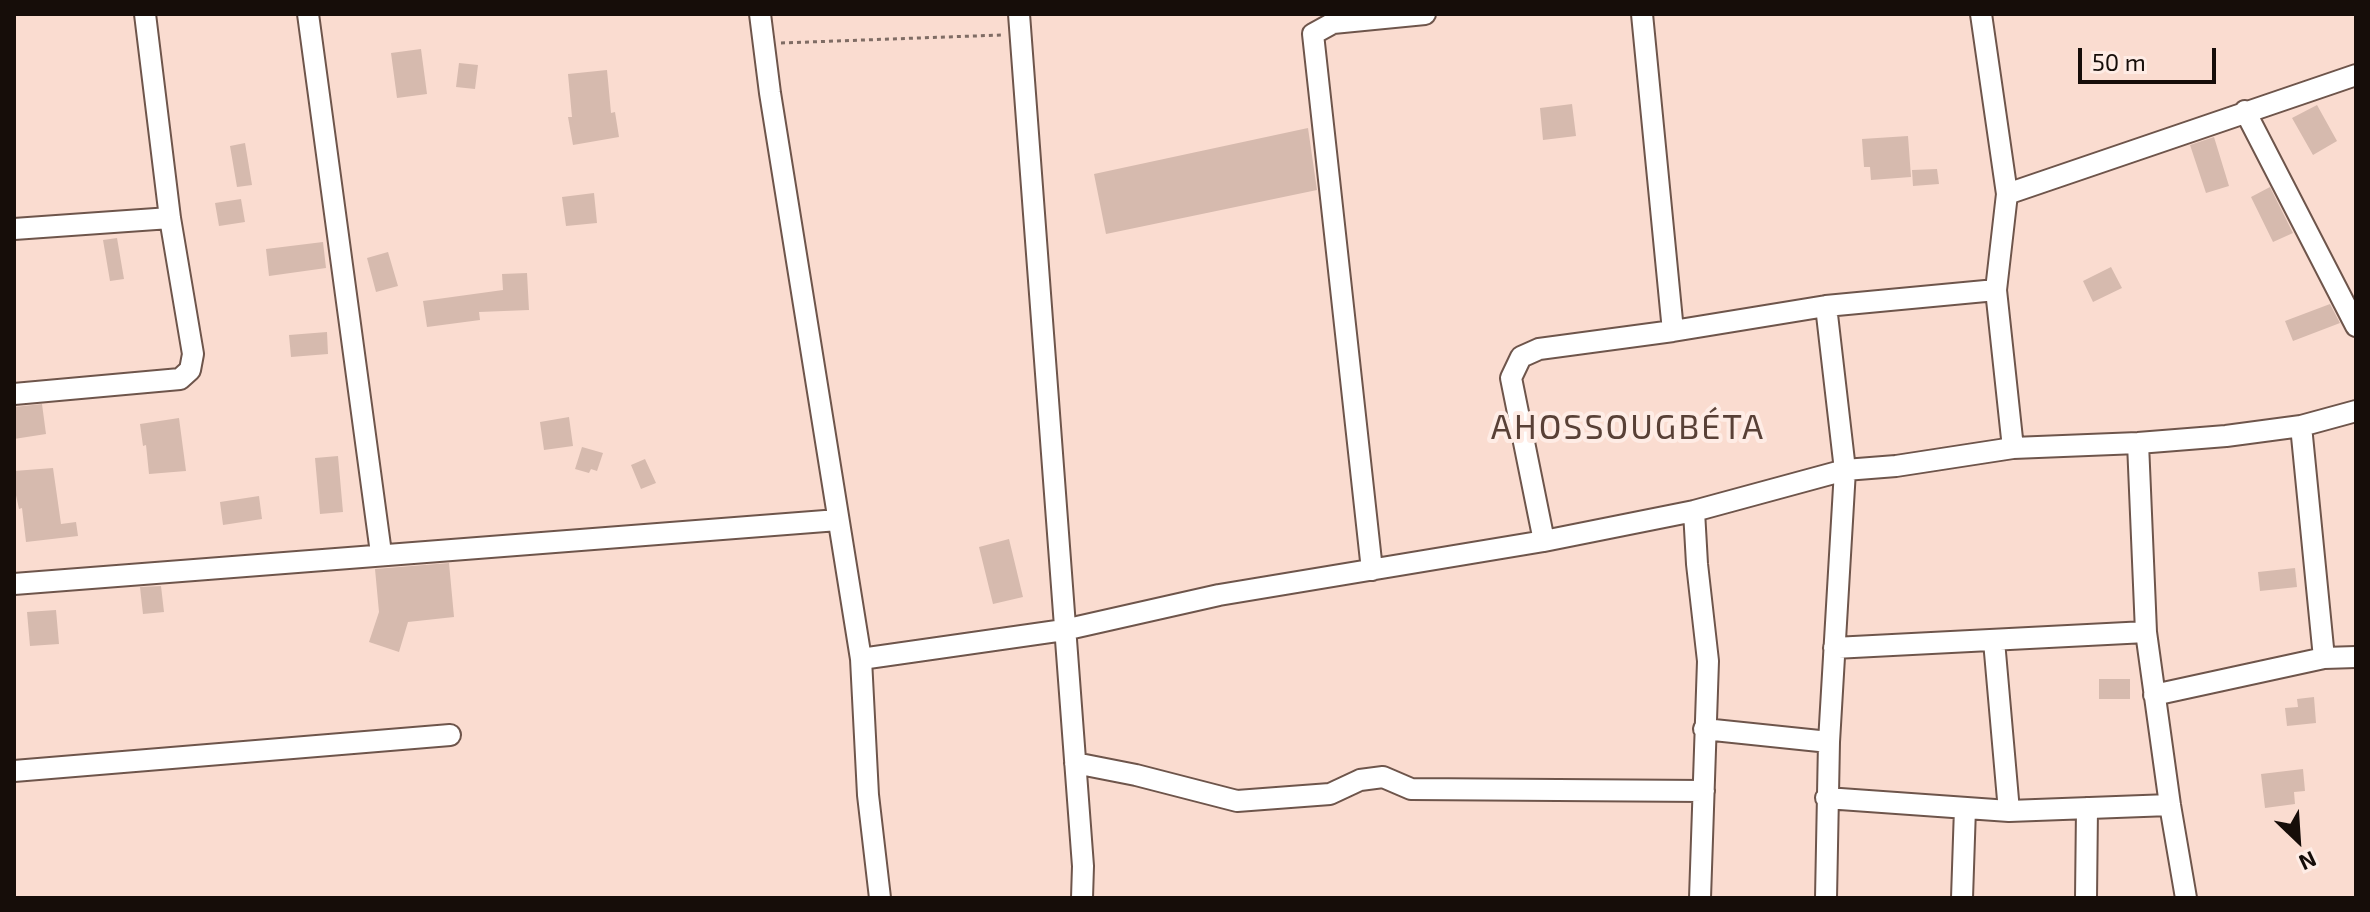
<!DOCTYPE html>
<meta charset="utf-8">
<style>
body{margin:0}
#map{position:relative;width:2370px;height:912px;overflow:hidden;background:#fadcd0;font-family:"Exo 2",sans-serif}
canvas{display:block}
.frame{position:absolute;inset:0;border:16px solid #160d09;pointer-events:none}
.north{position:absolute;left:2258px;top:800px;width:80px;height:80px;-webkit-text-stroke:6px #feece5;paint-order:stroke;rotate:155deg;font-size:22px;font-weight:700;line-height:32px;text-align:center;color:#160d09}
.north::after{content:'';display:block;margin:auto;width:28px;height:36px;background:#160d09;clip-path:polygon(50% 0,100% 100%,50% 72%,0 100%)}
.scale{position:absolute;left:2078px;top:48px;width:138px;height:36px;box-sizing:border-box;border:4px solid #160d09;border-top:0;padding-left:10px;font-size:24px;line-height:28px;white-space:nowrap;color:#160d09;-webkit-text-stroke:6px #feece5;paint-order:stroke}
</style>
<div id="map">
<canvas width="2370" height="912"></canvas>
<div class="frame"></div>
<div class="north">N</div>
<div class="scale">50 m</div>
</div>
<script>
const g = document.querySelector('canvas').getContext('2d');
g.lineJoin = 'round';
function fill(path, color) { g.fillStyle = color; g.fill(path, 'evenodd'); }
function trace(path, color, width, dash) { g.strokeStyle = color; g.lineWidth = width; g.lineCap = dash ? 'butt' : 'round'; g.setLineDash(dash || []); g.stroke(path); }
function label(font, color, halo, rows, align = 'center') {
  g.font = font + ' "Exo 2",sans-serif'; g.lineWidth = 8; g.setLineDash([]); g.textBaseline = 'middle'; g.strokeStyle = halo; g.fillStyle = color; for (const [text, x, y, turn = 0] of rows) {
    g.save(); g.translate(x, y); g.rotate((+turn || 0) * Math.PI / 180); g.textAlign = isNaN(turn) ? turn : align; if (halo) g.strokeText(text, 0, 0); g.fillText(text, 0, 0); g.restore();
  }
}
fill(new Path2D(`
 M 421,49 L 427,94 L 397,98 L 391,53 Z
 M 459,63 L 478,65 L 475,89 L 456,87 Z
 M 607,70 L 611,113 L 615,112 L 619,137 L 573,145 L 568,117 L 572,117 L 568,74 Z
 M 1572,104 L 1576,136 L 1543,140 L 1540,108 Z
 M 2317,105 L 2337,141 L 2313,155 L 2292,118 Z
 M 1308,128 L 1317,190 L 1106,234 L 1094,174 Z
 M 1908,136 L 1911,177 L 1871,180 L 1870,167 L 1864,167 L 1862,139 Z
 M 2214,137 L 2229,186 L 2206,193 L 2190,145 Z
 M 245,143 L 252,185 L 237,187 L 230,146 Z
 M 1937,169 L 1939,184 L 1913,186 L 1912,170 Z
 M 2270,187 L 2293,233 L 2273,242 L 2251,197 Z
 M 594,193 L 597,223 L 566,226 L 562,197 Z
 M 241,199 L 245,222 L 219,226 L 215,203 Z
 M 117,238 L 124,279 L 110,281 L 103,240 Z
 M 323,242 L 326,268 L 269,276 L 266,249 Z
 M 388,252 L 398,286 L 376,292 L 367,258 Z
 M 2111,267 L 2122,288 L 2093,302 L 2083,281 Z
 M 527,273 L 529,310 L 479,312 L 480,320 L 427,327 L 423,301 L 503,290 L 502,274 Z
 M 2330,304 L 2340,323 L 2293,341 L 2285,321 Z
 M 327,332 L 328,354 L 291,357 L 289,335 Z
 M 42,404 L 46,434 L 14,439 L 14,407 Z
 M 569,417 L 573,446 L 544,450 L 540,422 Z
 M 179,418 L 186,471 L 149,474 L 146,445 L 143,446 L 140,424 Z
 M 582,447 L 603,453 L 597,471 L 591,469 L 589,473 L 575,469 Z
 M 338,456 L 343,512 L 320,514 L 315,458 Z
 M 645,459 L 656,483 L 641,489 L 631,465 Z
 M 53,468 L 61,524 L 76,522 L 78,536 L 26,542 L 22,508 L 19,509 L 14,486 L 14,471 Z
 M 259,496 L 262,519 L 223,525 L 220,502 Z
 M 1009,539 L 1023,597 L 993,604 L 979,547 Z
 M 449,563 L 454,617 L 408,622 L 399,652 L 369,642 L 379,612 L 375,569 Z
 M 2295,568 L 2297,587 L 2260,591 L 2258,572 Z
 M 161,586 L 164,612 L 143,614 L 140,587 Z
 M 56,610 L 59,644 L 30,646 L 27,612 Z
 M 2099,679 L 2130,679 L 2130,699 L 2099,699 Z
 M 2314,697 L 2316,723 L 2287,726 L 2285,708 L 2298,707 L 2297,699 Z
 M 2303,769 L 2305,791 L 2294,792 L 2295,804 L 2265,808 L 2261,774 Z`), '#d6baae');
const minor = new Path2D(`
 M 308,14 L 381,553
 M 760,14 L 770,93 L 861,659 L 868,795 L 880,898
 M 1019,14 L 1083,866 L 1082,898
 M 1642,14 L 1673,331
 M 1981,14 L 2007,194 L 1996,290 L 2013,448
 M 2245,111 L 2356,326
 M 2007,194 L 2356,75
 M 14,229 L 170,218
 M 1826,306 L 1845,470 L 1829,742 L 1826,898
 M 14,394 L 180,379 L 190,370 L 193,354 L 170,218 L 145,14
 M 2301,426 L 2324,658
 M 2138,443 L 2146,632 L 2170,805 L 2186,898
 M 1694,511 L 1697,564 L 1708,661 L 1700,898
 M 1544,541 L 1511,378 L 1521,357 L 1539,349 L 1673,331 L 1826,306 L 1996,290
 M 1372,570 L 1313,34 L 1333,23 L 1425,14
 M 14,584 L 838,520
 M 1994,641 L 2009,811
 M 1834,648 L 2146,632
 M 861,659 L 1064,630 L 1219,595 L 1544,541 L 1694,511 L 1845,470 L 1896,466 L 2013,448 L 2138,443 L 2226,436 L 2301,426 L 2356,411
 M 2154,695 L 2324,658 L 2356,657
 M 1704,729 L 1829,742
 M 1075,763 L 1136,775 L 1237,801 L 1330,794 L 1360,780 L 1383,777 L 1411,789 L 1704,791
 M 14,771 L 450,735
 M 1826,798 L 2009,811 L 2170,805
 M 1962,898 L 1965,808
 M 2086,898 L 2087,808`);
trace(minor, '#6e554b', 24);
trace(new Path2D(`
 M 781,43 L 1001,35`), '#7f6c64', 3, [4, 4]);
trace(minor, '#fff', 20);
g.letterSpacing = '2px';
label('34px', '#584036', '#feece5', [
 ["AHOSSOUGBÉTA",1628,428]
]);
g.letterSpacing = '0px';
</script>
